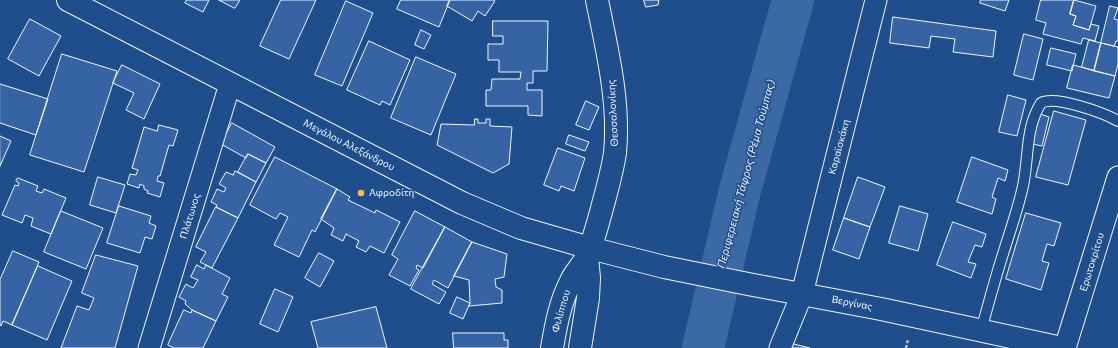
<!DOCTYPE html>
<meta charset="utf-8">
<style>
body{margin:0}
canvas{display:block;background:#1f4e8c}
</style>
<canvas width="1118" height="348"></canvas>
<script>
const g = document.querySelector('canvas').getContext('2d');
g.lineJoin = 'round';
function trace(path, color, width, dash) { g.strokeStyle = color; g.lineWidth = width; g.lineCap = dash ? 'butt' : 'round'; g.setLineDash(dash || []); g.stroke(path); }
function fill(path, color) { g.fillStyle = color; g.fill(path, 'evenodd'); }
function label(font, color, halo, rows, align = 'center') {
  g.font = font + ' Commissioner,sans-serif'; g.lineWidth = 3; g.setLineDash([]); g.textBaseline = 'middle'; g.strokeStyle = halo; g.fillStyle = color; for (const [text, x, y, turn = 0] of rows) {
    g.save(); g.translate(x, y); g.rotate((+turn || 0) * Math.PI / 180); g.textAlign = isNaN(turn) ? turn : align; if (halo) g.strokeText(text, 0, 0); g.fillText(text, 0, 0); g.restore();
  }
}
trace(new Path2D(`
 M 703,348 L 740,190 L 793,0`), '#3b69a3', 42);
const building = new Path2D(`
 M 187,0 L 209,0 L 203,12 L 185,3 Z
 M 219,0 L 240,0 L 235,8 Z
 M 281,0 L 316,0 L 289,59 L 260,46 Z
 M 401,0 L 450,0 L 439,27 L 397,9 Z
 M 450,0 L 493,0 L 495,1 L 485,16 L 478,11 L 472,21 L 447,6 Z
 M 644,0 L 659,0 L 658,5 L 646,7 Z
 M 981,0 L 1009,0 L 1005,11 L 980,3 Z
 M 1041,0 L 1074,0 L 1070,14 L 1076,16 L 1073,25 L 1089,30 L 1091,24 L 1099,26 L 1095,41 L 1083,38 L 1081,44 L 1043,34 L 1046,23 L 1036,20 Z
 M 1074,0 L 1096,6 L 1089,30 L 1073,25 L 1076,16 L 1070,14 Z
 M 346,1 L 373,13 L 342,86 L 315,75 Z
 M 1110,6 L 1118,8 L 1114,19 L 1118,20 L 1118,41 L 1116,41 L 1114,46 L 1101,43 Z
 M 893,17 L 996,31 L 993,57 L 953,52 L 955,39 L 931,36 L 929,48 L 890,43 Z
 M 30,19 L 61,36 L 39,76 L 8,59 Z
 M 493,21 L 548,21 L 547,71 L 533,71 L 533,83 L 527,83 L 527,90 L 542,90 L 542,116 L 528,115 L 528,106 L 486,106 L 486,90 L 491,90 L 492,79 L 520,79 L 521,72 L 499,72 L 499,60 L 488,60 L 488,44 L 503,44 L 503,36 L 493,36 Z
 M 421,30 L 431,35 L 424,49 L 415,45 Z
 M 1024,34 L 1043,39 L 1033,80 L 1014,75 Z
 M 1089,40 L 1101,43 L 1094,71 L 1082,67 Z
 M 369,41 L 410,60 L 390,105 L 382,101 L 380,105 L 347,90 Z
 M 1101,43 L 1118,47 L 1118,64 L 1115,76 L 1094,71 Z
 M 1051,48 L 1076,54 L 1072,71 L 1047,65 Z
 M 62,54 L 117,71 L 84,172 L 30,155 Z
 M 416,57 L 456,74 L 431,135 L 391,118 Z
 M 122,65 L 160,84 L 144,119 L 126,110 L 134,93 L 113,83 Z
 M 1073,65 L 1115,76 L 1109,98 L 1067,88 Z
 M 0,84 L 48,99 L 36,135 L 0,123 Z
 M 1008,95 L 1026,100 L 1017,136 L 999,132 Z
 M 586,101 L 599,107 L 589,130 L 576,125 Z
 M 1054,111 L 1086,120 L 1068,185 L 1036,177 Z
 M 1040,114 L 1049,117 L 1042,146 L 1032,144 Z
 M 475,119 L 478,119 L 478,123 L 486,123 L 486,119 L 490,119 L 490,126 L 512,127 L 509,164 L 493,173 L 437,145 L 441,124 L 474,125 Z
 M 232,123 L 275,147 L 266,163 L 248,154 L 246,158 L 221,144 Z
 M 159,125 L 178,130 L 173,146 L 169,145 L 160,176 L 158,176 L 157,181 L 164,183 L 160,197 L 147,193 L 148,191 L 144,189 L 144,186 L 140,184 L 139,188 L 127,184 L 130,174 L 136,175 L 138,170 L 132,168 L 144,127 L 157,131 Z
 M 569,135 L 589,142 L 585,151 L 566,144 Z
 M 0,136 L 11,141 L 0,166 Z
 M 558,148 L 585,158 L 574,191 L 561,186 L 559,191 L 544,185 Z
 M 248,154 L 266,163 L 256,182 L 238,172 Z
 M 275,157 L 337,189 L 315,232 L 312,230 L 299,257 L 274,245 L 288,217 L 280,213 L 276,219 L 250,205 Z
 M 972,157 L 1008,170 L 1005,181 L 998,178 L 992,197 L 996,199 L 992,214 L 957,202 Z
 M 235,171 L 256,182 L 238,218 L 216,207 L 217,205 L 211,202 L 217,189 L 224,192 L 226,188 L 219,184 L 226,172 L 233,175 Z
 M 98,177 L 125,185 L 116,213 L 90,205 Z
 M 858,177 L 885,187 L 870,227 L 844,218 Z
 M 18,178 L 38,186 L 36,191 L 42,193 L 44,189 L 66,198 L 51,234 L 31,226 L 33,218 L 25,215 L 22,223 L 2,215 L 15,185 L 18,186 L 19,183 L 16,181 Z
 M 337,189 L 350,197 L 348,200 L 375,213 L 376,210 L 400,222 L 384,253 L 370,246 L 366,252 L 356,247 L 359,241 L 346,234 L 343,241 L 331,235 L 334,228 L 321,219 Z
 M 119,206 L 151,216 L 149,223 L 156,226 L 152,239 L 145,237 L 140,253 L 107,243 Z
 M 900,206 L 928,214 L 918,251 L 889,243 Z
 M 216,207 L 238,218 L 212,268 L 200,262 L 206,252 L 196,247 Z
 M 61,211 L 103,228 L 86,269 L 44,252 Z
 M 415,211 L 445,227 L 423,268 L 417,265 L 416,268 L 419,270 L 410,286 L 389,275 L 398,259 L 392,255 Z
 M 1026,213 L 1061,223 L 1054,246 L 1047,244 L 1042,261 L 1049,263 L 1041,290 L 1006,279 Z
 M 844,218 L 870,227 L 859,259 L 833,250 Z
 M 953,222 L 986,234 L 982,247 L 975,245 L 968,262 L 976,264 L 971,278 L 937,265 Z
 M 445,227 L 472,242 L 448,288 L 434,280 L 432,284 L 446,292 L 439,304 L 411,289 Z
 M 472,242 L 507,254 L 504,277 L 495,279 L 496,287 L 502,290 L 502,303 L 469,306 L 470,303 L 469,280 L 454,276 Z
 M 13,251 L 39,262 L 12,325 L 3,321 L 1,326 L 0,325 L 0,280 Z
 M 319,253 L 334,261 L 320,287 L 305,278 Z
 M 96,255 L 138,266 L 115,348 L 61,348 L 77,306 L 89,310 L 94,298 L 82,293 Z
 M 197,265 L 204,269 L 206,265 L 230,278 L 222,294 L 228,297 L 216,321 L 192,310 L 185,304 L 186,301 L 179,297 L 186,284 L 193,288 L 198,280 L 191,277 Z
 M 38,266 L 72,281 L 47,340 L 12,325 Z
 M 275,289 L 293,297 L 278,332 L 260,324 Z
 M 457,297 L 470,303 L 463,319 L 450,313 Z
 M 376,307 L 387,348 L 318,348 L 311,322 Z
 M 184,310 L 191,313 L 192,310 L 216,321 L 203,348 L 174,348 L 168,345 Z
 M 453,333 L 504,333 L 504,340 L 508,340 L 508,348 L 454,348 Z
 M 790,343 L 810,348 L 789,348 Z`);
fill(building, '#3563a3');
trace(building, '#f2f6ff', 1);
const service = new Path2D(`
 M 981,331 C 988,305 995,279 1003,254 C 1010,231 1018,209 1023,186 C 1029,158 1025,128 1041,103 C 1055,95 1104,113 1118,121`);
const minor = new Path2D(`
 M 149,348 L 230,84
 M 780,348 L 802,294 L 876,0
 M 1065,348 L 1118,177`);
const tertiary = new Path2D(`
 M 68,0 L 462,203 L 521,228 L 590,248 L 664,267 L 748,284 L 881,309 L 1062,348
 M 552,348 C 556,325 560,302 571,281 C 575,272 583,265 587,256 C 593,242 597,226 601,212 C 606,193 612,173 615,153 C 620,102 607,50 597,0
 M 580,348 L 588,298 L 589,278 L 587,256`);
trace(service, '#f2f6ff', 12);
trace(minor, '#f2f6ff', 23);
trace(tertiary, '#f2f6ff', 24);
trace(new Path2D(`
 M 906,348 L 908,339`), '#b3c4dc', 2.5, [3, 2]);
trace(service, '#1f4e8c', 10);
trace(minor, '#1f4e8c', 21);
trace(tertiary, '#1f4e8c', 22);
for (const [x, y, r, color] of [
 [361,193,4,"#ffb74d"]
]) { const dot = new Path2D(); dot.arc(x, y, r, 0, 2 * Math.PI); g.fillStyle = color; g.fill(dot); trace(dot, '#1f4e8c', 1.5); }
label('10px', '#f2f6ff', '#1f4e8c', [
 ["Θεσσαλονίκης",613,113,-93],
 ["Μεγάλου Αλεξάνδρου",349,145,27],
 ["Καραϊσκάκη",839,147,-75],
 ["Πλάτωνος",190,216,-73],
 ["Ερωτοκρίτου",1092,262,-73],
 ["Βεργίνας",852,303,11],
 ["Φιλίππου",561,311,-74]
]);
label('10px', '#f2f6ff', '#1f4e8c', [
 ["Αφροδίτη",369,193]
], 'left');
label('italic 11px', '#f2f6ff', '#1f4e8c', [
 ["Περιφερειακή Τάφρος (Ρέμα Τούμπας)",746,174,-75]
]);
</script>
